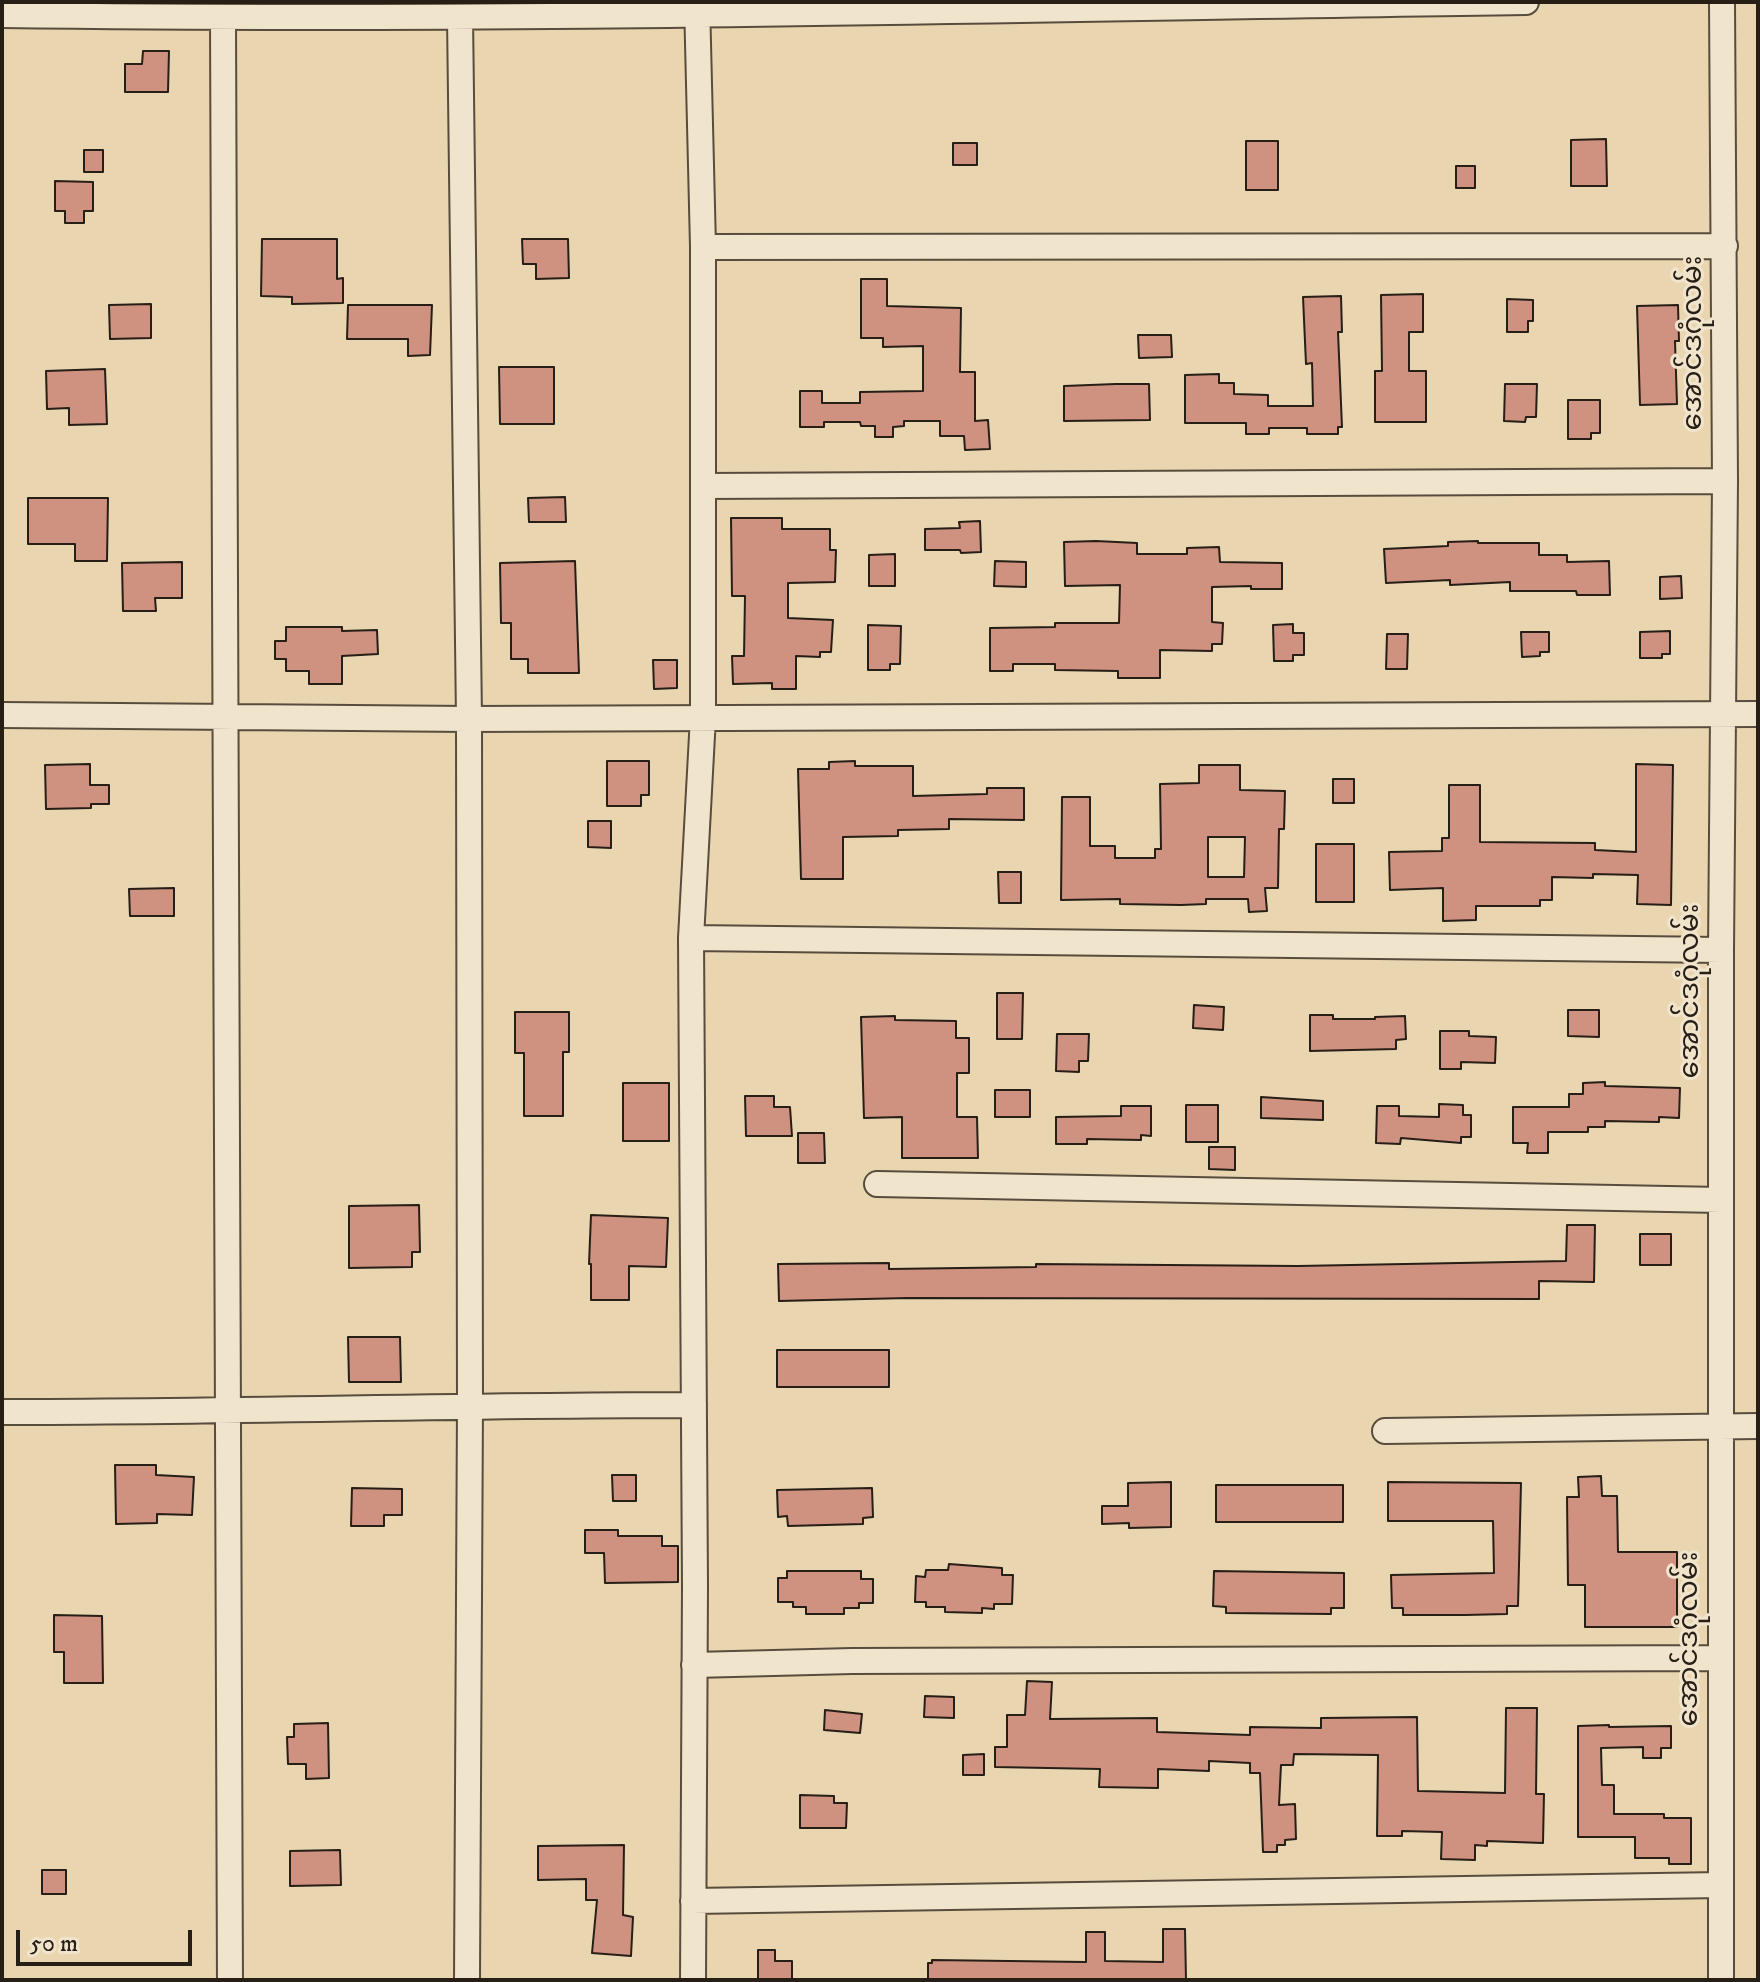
<!DOCTYPE html>
<meta charset="utf-8">
<style>
body{margin:0}
#map{position:relative;width:1760px;height:1982px;overflow:hidden;background:#e9d6b0;font-family:"IM FELL DW Pica",serif}
canvas{display:block}
.frame{position:absolute;inset:0;border:4px solid #271e16;pointer-events:none}
.scale{position:absolute;left:16px;top:1930px;width:176px;height:36px;box-sizing:border-box;border:4px solid #271e16;border-top:0;padding-left:10px;font-size:24px;line-height:28px;white-space:nowrap;color:#271e16;-webkit-text-stroke:6px #f1e4cc;paint-order:stroke}
</style>
<div id="map">
<canvas width="1760" height="1982"></canvas>
<div class="frame"></div>
<div class="scale">50 m</div>
</div>
<script>
const g = document.querySelector('canvas').getContext('2d');
g.lineJoin = 'round';
function fill(path, color) { g.fillStyle = color; g.fill(path, 'evenodd'); }
function trace(path, color, width, dash) { g.strokeStyle = color; g.lineWidth = width; g.lineCap = dash ? 'butt' : 'round'; g.setLineDash(dash || []); g.stroke(path); }
function label(font, color, halo, rows, align = 'center') {
  g.font = font + ' "IM FELL DW Pica","Noto Sans Myanmar",serif'; g.lineWidth = 6; g.setLineDash([]); g.textBaseline = 'middle'; g.strokeStyle = halo; g.fillStyle = color; for (const [text, x, y, turn = 0] of rows) {
    g.save(); g.translate(x, y); g.rotate((+turn || 0) * Math.PI / 180); g.textAlign = isNaN(turn) ? turn : align; if (halo) g.strokeText(text, 0, 0); g.fillText(text, 0, 0); g.restore();
  }
}
const building = new Path2D(`
 M 143,51 L 169,51 L 168,92 L 125,92 L 125,64 L 142,64 Z
 M 1606,139 L 1607,186 L 1571,186 L 1571,140 Z
 M 1246,141 L 1278,141 L 1278,190 L 1246,190 Z
 M 953,143 L 977,143 L 977,165 L 953,165 Z
 M 84,150 L 103,150 L 103,172 L 84,172 Z
 M 1456,166 L 1475,166 L 1475,188 L 1456,188 Z
 M 55,181 L 93,182 L 93,211 L 84,211 L 84,223 L 65,223 L 65,211 L 55,211 Z
 M 262,239 L 337,239 L 337,279 L 343,278 L 343,303 L 292,304 L 292,297 L 261,296 Z
 M 522,239 L 568,239 L 569,278 L 536,279 L 536,264 L 523,264 Z
 M 861,279 L 887,279 L 887,306 L 961,308 L 960,372 L 975,372 L 975,421 L 988,420 L 990,449 L 965,450 L 964,436 L 940,436 L 940,421 L 904,421 L 904,426 L 893,427 L 893,437 L 875,437 L 875,426 L 861,426 L 860,422 L 824,422 L 824,427 L 800,427 L 800,391 L 822,391 L 822,403 L 860,403 L 860,392 L 923,391 L 923,346 L 883,347 L 883,338 L 861,338 Z
 M 1423,294 L 1423,332 L 1409,332 L 1409,371 L 1426,371 L 1426,422 L 1375,422 L 1375,371 L 1382,371 L 1381,295 Z
 M 1341,296 L 1342,332 L 1338,332 L 1342,427 L 1338,427 L 1338,434 L 1307,434 L 1307,428 L 1269,428 L 1269,434 L 1246,434 L 1246,423 L 1185,423 L 1185,375 L 1219,374 L 1219,383 L 1234,383 L 1234,394 L 1268,395 L 1268,406 L 1313,406 L 1312,363 L 1306,364 L 1303,297 Z
 M 1507,299 L 1533,300 L 1533,321 L 1528,321 L 1528,332 L 1507,332 Z
 M 151,304 L 151,338 L 110,339 L 109,305 Z
 M 348,305 L 432,305 L 430,355 L 408,356 L 408,339 L 347,339 Z
 M 1678,305 L 1679,341 L 1675,341 L 1677,404 L 1640,405 L 1637,306 Z
 M 1138,335 L 1171,335 L 1172,357 L 1139,358 Z
 M 499,367 L 554,367 L 554,424 L 500,424 Z
 M 105,369 L 107,424 L 69,425 L 69,408 L 47,409 L 46,371 Z
 M 1116,384 L 1149,384 L 1150,420 L 1064,421 L 1064,386 Z
 M 1505,384 L 1537,384 L 1536,417 L 1526,417 L 1525,422 L 1504,421 Z
 M 1568,400 L 1600,400 L 1600,433 L 1591,433 L 1591,439 L 1568,439 Z
 M 565,497 L 566,522 L 529,522 L 528,498 Z
 M 28,498 L 108,498 L 107,561 L 75,561 L 75,544 L 28,544 Z
 M 731,518 L 782,518 L 782,529 L 830,529 L 830,550 L 836,550 L 835,582 L 788,583 L 788,618 L 833,620 L 831,652 L 820,652 L 820,657 L 796,656 L 796,689 L 772,689 L 772,683 L 733,684 L 732,656 L 744,656 L 745,596 L 732,596 Z
 M 980,521 L 981,552 L 961,553 L 960,550 L 925,550 L 925,529 L 960,528 L 959,522 Z
 M 1096,541 L 1137,543 L 1137,554 L 1187,554 L 1187,548 L 1219,547 L 1220,562 L 1282,563 L 1282,589 L 1251,589 L 1251,586 L 1212,587 L 1212,622 L 1223,623 L 1222,644 L 1212,644 L 1212,651 L 1160,650 L 1160,678 L 1118,678 L 1118,671 L 1055,670 L 1055,664 L 1013,664 L 1013,671 L 990,671 L 990,628 L 1055,627 L 1055,623 L 1119,623 L 1120,585 L 1065,586 L 1064,542 Z
 M 1478,541 L 1478,543 L 1539,543 L 1539,555 L 1567,555 L 1567,562 L 1609,561 L 1610,595 L 1577,595 L 1576,591 L 1510,591 L 1510,582 L 1450,585 L 1450,580 L 1386,583 L 1384,549 L 1448,546 L 1448,542 Z
 M 895,554 L 895,586 L 869,586 L 869,555 Z
 M 575,561 L 579,673 L 528,673 L 528,659 L 511,659 L 511,623 L 501,623 L 500,563 Z
 M 995,561 L 1026,562 L 1026,587 L 994,586 Z
 M 182,562 L 182,598 L 155,598 L 156,611 L 123,611 L 122,563 Z
 M 1681,576 L 1682,598 L 1660,599 L 1660,577 Z
 M 1293,624 L 1293,633 L 1304,633 L 1304,655 L 1293,655 L 1293,661 L 1274,661 L 1273,625 Z
 M 868,625 L 901,626 L 900,664 L 890,664 L 890,670 L 868,670 Z
 M 286,627 L 342,627 L 342,631 L 377,630 L 378,654 L 342,656 L 342,684 L 309,684 L 309,671 L 286,671 L 286,659 L 275,659 L 275,641 L 286,641 Z
 M 1670,631 L 1670,654 L 1662,654 L 1662,658 L 1640,658 L 1640,632 Z
 M 1521,632 L 1549,632 L 1549,652 L 1540,652 L 1540,656 L 1522,657 Z
 M 1387,634 L 1408,634 L 1407,669 L 1386,669 Z
 M 653,660 L 677,660 L 677,688 L 654,689 Z
 M 607,761 L 649,761 L 649,795 L 641,795 L 641,806 L 607,806 Z
 M 855,761 L 855,766 L 913,766 L 913,796 L 987,794 L 987,788 L 1024,788 L 1024,820 L 949,819 L 949,829 L 898,830 L 898,836 L 843,837 L 843,879 L 801,879 L 798,769 L 829,769 L 829,762 Z
 M 90,764 L 90,785 L 109,785 L 109,804 L 91,804 L 91,808 L 46,809 L 45,765 Z
 M 1636,764 L 1673,765 L 1671,905 L 1637,904 L 1638,875 L 1593,874 L 1593,878 L 1552,877 L 1552,900 L 1540,900 L 1540,906 L 1476,906 L 1476,920 L 1443,921 L 1443,888 L 1390,890 L 1389,852 L 1442,851 L 1442,838 L 1449,838 L 1449,785 L 1480,785 L 1480,842 L 1595,843 L 1595,850 L 1636,852 Z
 M 1199,765 L 1240,765 L 1240,790 L 1285,791 L 1284,829 L 1279,829 L 1278,888 L 1265,888 L 1267,911 L 1249,912 L 1248,899 L 1206,899 L 1206,904 L 1181,905 L 1120,904 L 1120,899 L 1061,900 L 1062,797 L 1090,797 L 1090,846 L 1115,846 L 1115,858 L 1155,858 L 1155,849 L 1161,849 L 1160,784 L 1199,783 ZM 1208,837 L 1245,837 L 1244,877 L 1208,877 Z
 M 1333,779 L 1354,779 L 1354,803 L 1333,803 Z
 M 588,821 L 611,821 L 611,848 L 588,847 Z
 M 1316,844 L 1354,844 L 1354,902 L 1316,902 Z
 M 998,872 L 1021,872 L 1021,903 L 999,903 Z
 M 174,888 L 174,916 L 130,916 L 129,889 Z
 M 997,993 L 1023,993 L 1022,1039 L 997,1039 Z
 M 1194,1005 L 1224,1007 L 1223,1030 L 1193,1028 Z
 M 1568,1010 L 1599,1010 L 1599,1037 L 1568,1036 Z
 M 515,1012 L 569,1012 L 569,1052 L 563,1052 L 563,1116 L 524,1116 L 524,1053 L 515,1053 Z
 M 1310,1015 L 1333,1015 L 1333,1019 L 1375,1019 L 1375,1017 L 1405,1016 L 1406,1039 L 1396,1040 L 1396,1049 L 1310,1051 Z
 M 895,1016 L 895,1020 L 956,1021 L 956,1038 L 969,1038 L 969,1073 L 957,1073 L 957,1117 L 977,1117 L 978,1158 L 902,1158 L 902,1117 L 864,1118 L 861,1017 Z
 M 1440,1031 L 1469,1031 L 1469,1036 L 1496,1037 L 1495,1063 L 1461,1062 L 1461,1069 L 1440,1069 Z
 M 1057,1034 L 1089,1034 L 1088,1061 L 1079,1061 L 1079,1072 L 1056,1071 Z
 M 1605,1082 L 1605,1086 L 1680,1088 L 1679,1118 L 1659,1117 L 1659,1122 L 1605,1121 L 1605,1127 L 1588,1127 L 1588,1132 L 1548,1132 L 1548,1153 L 1527,1153 L 1528,1143 L 1513,1143 L 1513,1107 L 1569,1107 L 1569,1094 L 1583,1094 L 1583,1083 Z
 M 623,1083 L 669,1083 L 669,1141 L 623,1141 Z
 M 995,1090 L 1030,1090 L 1030,1117 L 995,1117 Z
 M 745,1096 L 774,1096 L 774,1107 L 790,1107 L 792,1136 L 746,1136 Z
 M 1261,1097 L 1323,1101 L 1323,1120 L 1261,1118 Z
 M 1439,1104 L 1463,1105 L 1463,1115 L 1471,1115 L 1471,1137 L 1461,1137 L 1461,1143 L 1401,1138 L 1400,1144 L 1376,1143 L 1377,1106 L 1399,1106 L 1399,1116 L 1439,1117 Z
 M 1186,1105 L 1218,1105 L 1218,1142 L 1186,1142 Z
 M 1121,1106 L 1151,1106 L 1151,1136 L 1141,1135 L 1141,1140 L 1087,1139 L 1087,1144 L 1056,1144 L 1056,1117 L 1121,1116 Z
 M 798,1133 L 824,1133 L 825,1163 L 798,1163 Z
 M 1209,1147 L 1235,1147 L 1235,1170 L 1209,1169 Z
 M 419,1205 L 420,1252 L 412,1252 L 412,1267 L 349,1268 L 349,1206 Z
 M 591,1215 L 668,1218 L 666,1267 L 629,1266 L 629,1300 L 591,1300 L 591,1264 L 589,1264 Z
 M 1567,1225 L 1595,1225 L 1594,1282 L 1539,1281 L 1539,1299 L 908,1298 L 779,1301 L 778,1264 L 889,1263 L 889,1269 L 1036,1267 L 1036,1264 L 1298,1266 L 1566,1261 Z
 M 1640,1234 L 1671,1234 L 1671,1265 L 1640,1265 Z
 M 348,1337 L 400,1337 L 401,1382 L 349,1382 Z
 M 777,1350 L 889,1350 L 889,1387 L 777,1387 Z
 M 115,1465 L 156,1465 L 156,1475 L 194,1477 L 192,1515 L 157,1514 L 157,1523 L 116,1524 Z
 M 612,1475 L 636,1475 L 636,1501 L 613,1501 Z
 M 1601,1476 L 1602,1496 L 1617,1496 L 1618,1552 L 1677,1552 L 1677,1627 L 1585,1627 L 1585,1585 L 1568,1585 L 1567,1497 L 1579,1497 L 1578,1477 Z
 M 1171,1482 L 1171,1527 L 1129,1528 L 1129,1523 L 1102,1524 L 1102,1506 L 1128,1506 L 1128,1483 Z
 M 1388,1482 L 1521,1483 L 1518,1606 L 1507,1606 L 1507,1614 L 1465,1615 L 1403,1615 L 1403,1608 L 1392,1608 L 1391,1575 L 1494,1573 L 1493,1521 L 1388,1521 Z
 M 1216,1485 L 1343,1485 L 1343,1522 L 1216,1522 Z
 M 352,1488 L 402,1489 L 402,1515 L 384,1515 L 384,1526 L 351,1526 Z
 M 872,1488 L 873,1517 L 863,1518 L 863,1524 L 788,1526 L 787,1516 L 778,1517 L 777,1490 Z
 M 585,1530 L 618,1530 L 618,1536 L 662,1536 L 662,1546 L 678,1546 L 678,1582 L 605,1583 L 604,1553 L 585,1553 Z
 M 949,1564 L 1002,1568 L 1002,1575 L 1013,1575 L 1012,1604 L 994,1604 L 994,1609 L 982,1608 L 982,1613 L 945,1612 L 945,1607 L 926,1607 L 926,1602 L 915,1602 L 916,1576 L 925,1577 L 926,1570 L 948,1570 Z
 M 787,1571 L 861,1571 L 861,1579 L 873,1579 L 873,1603 L 859,1603 L 859,1608 L 844,1608 L 844,1614 L 806,1614 L 806,1607 L 793,1607 L 793,1602 L 778,1602 L 778,1578 L 787,1578 Z
 M 1214,1571 L 1344,1573 L 1344,1608 L 1331,1608 L 1331,1614 L 1226,1613 L 1226,1607 L 1213,1606 Z
 M 54,1615 L 102,1616 L 103,1683 L 64,1683 L 64,1652 L 54,1652 Z
 M 1027,1681 L 1052,1682 L 1050,1719 L 1157,1718 L 1157,1732 L 1250,1735 L 1250,1727 L 1321,1728 L 1321,1718 L 1417,1717 L 1418,1791 L 1505,1793 L 1506,1708 L 1537,1708 L 1536,1794 L 1544,1794 L 1543,1843 L 1487,1841 L 1487,1846 L 1475,1845 L 1475,1860 L 1441,1859 L 1442,1832 L 1402,1831 L 1402,1836 L 1377,1836 L 1378,1755 L 1294,1754 L 1293,1765 L 1281,1765 L 1279,1805 L 1295,1804 L 1296,1839 L 1285,1840 L 1285,1845 L 1277,1845 L 1277,1852 L 1263,1852 L 1260,1773 L 1250,1773 L 1250,1763 L 1209,1761 L 1209,1771 L 1158,1769 L 1158,1788 L 1099,1787 L 1100,1769 L 995,1767 L 995,1747 L 1007,1747 L 1007,1715 L 1025,1715 Z
 M 925,1696 L 954,1697 L 954,1718 L 924,1717 Z
 M 825,1710 L 862,1714 L 860,1733 L 824,1730 Z
 M 328,1723 L 329,1778 L 306,1779 L 306,1764 L 288,1764 L 287,1737 L 294,1737 L 294,1724 Z
 M 1609,1725 L 1609,1727 L 1671,1726 L 1671,1748 L 1661,1748 L 1661,1758 L 1643,1758 L 1643,1747 L 1601,1748 L 1602,1785 L 1614,1785 L 1614,1814 L 1664,1814 L 1664,1818 L 1691,1818 L 1691,1864 L 1669,1864 L 1669,1858 L 1635,1858 L 1635,1837 L 1578,1837 L 1578,1726 Z
 M 984,1754 L 984,1775 L 963,1775 L 963,1755 Z
 M 800,1795 L 834,1796 L 834,1803 L 847,1803 L 846,1828 L 800,1828 Z
 M 624,1845 L 623,1915 L 633,1917 L 631,1956 L 592,1953 L 597,1900 L 586,1900 L 586,1879 L 538,1880 L 538,1846 Z
 M 340,1850 L 341,1885 L 290,1886 L 290,1851 Z
 M 42,1870 L 66,1870 L 66,1894 L 42,1894 Z
 M 1163,1929 L 1185,1929 L 1186,1980 L 928,1980 L 928,1963 L 932,1963 L 932,1960 L 1086,1962 L 1086,1932 L 1105,1932 L 1105,1961 L 1163,1962 Z
 M 758,1950 L 775,1950 L 775,1961 L 792,1961 L 792,1980 L 758,1980 Z`);
fill(building, '#cf9180');
trace(building, '#271e16', 2);
const street = new Path2D(`
 M 2,15 C 510,22 1018,9 1526,2
 M 460,17 L 469,719 L 470,1405 L 467,1980
 M 223,18 L 230,1980
 M 703,247 L 1725,246
 M 703,486 L 1725,481
 M 2,715 L 469,719 L 1758,714
 M 691,938 L 1721,950
 M 877,1184 L 1721,1200
 M 2,1412 C 233,1412 463,1405 694,1405
 M 1385,1431 L 1758,1426
 M 694,1665 L 852,1661 L 1721,1658
 M 693,1901 L 1721,1885
 M 693,1980 L 695,1586 L 691,938 L 703,717 L 703,247 L 697,2
 M 1721,1980 L 1721,950 L 1725,481 L 1722,2`);
trace(street, '#584c3c', 28);
trace(street, '#f1e4cc', 24);
label('28px', '#271e16', '#f1e4cc', [
 ["အောင်ဒဂုံလမ်း",1695,343,-90],
 ["အောင်ဒဂုံလမ်း",1692,991,-90],
 ["အောင်ဒဂုံလမ်း",1691,1639,-90]
]);
</script>
